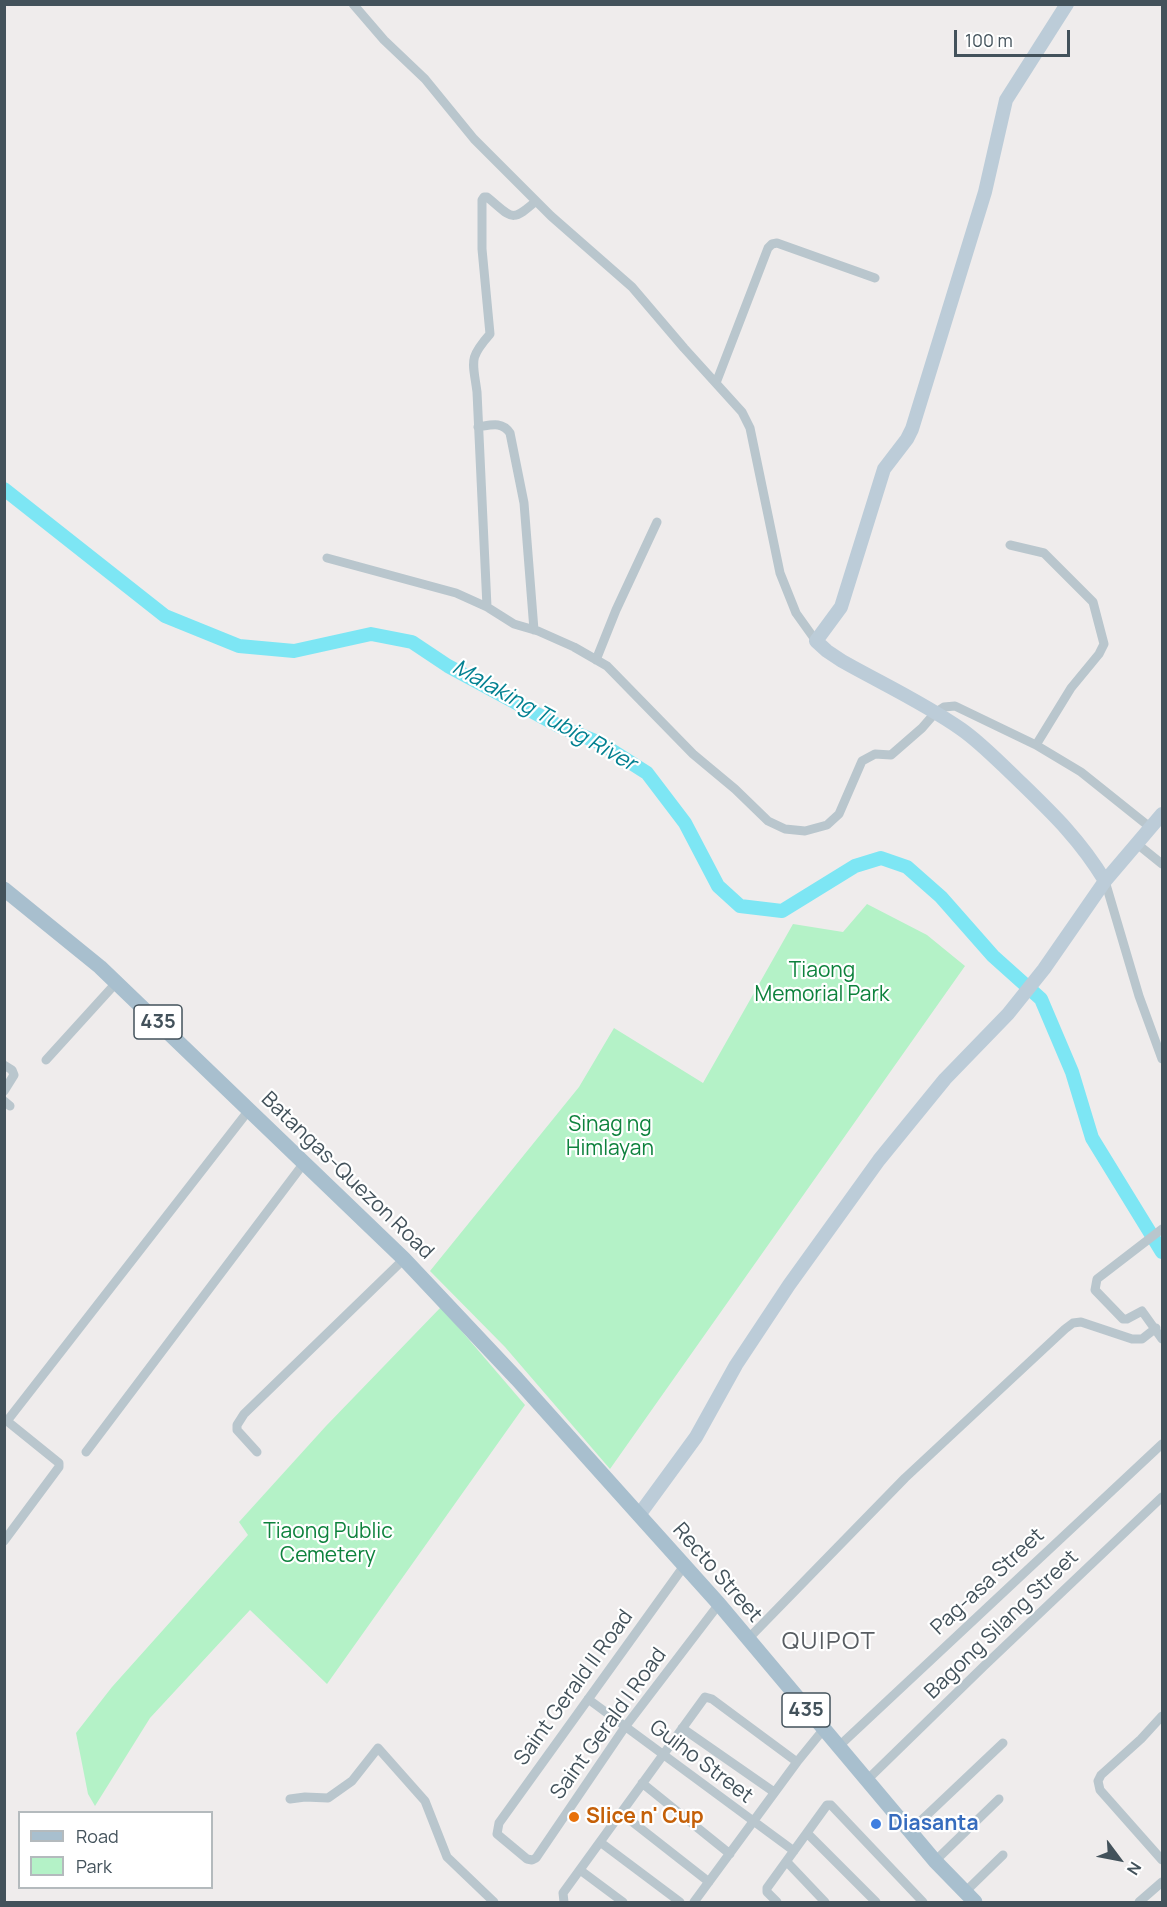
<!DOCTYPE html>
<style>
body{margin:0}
#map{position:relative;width:1167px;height:1907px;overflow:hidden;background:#efecec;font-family:Manrope,sans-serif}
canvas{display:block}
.frame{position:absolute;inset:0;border:6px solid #43525b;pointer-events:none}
.legend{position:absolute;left:18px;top:1811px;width:195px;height:78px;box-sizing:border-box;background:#fff;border:2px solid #b4babd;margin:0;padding:8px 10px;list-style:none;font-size:18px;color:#43525b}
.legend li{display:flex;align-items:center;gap:12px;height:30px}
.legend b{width:30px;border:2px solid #b4babd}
.north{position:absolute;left:1089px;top:1829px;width:60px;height:60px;-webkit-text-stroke:4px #fff;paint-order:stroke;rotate:122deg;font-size:16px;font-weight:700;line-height:24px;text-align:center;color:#43525b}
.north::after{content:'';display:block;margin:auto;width:21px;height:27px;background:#43525b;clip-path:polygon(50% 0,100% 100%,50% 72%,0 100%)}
.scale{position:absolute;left:954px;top:30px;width:116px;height:27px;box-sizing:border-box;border:3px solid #43525b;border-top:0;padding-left:8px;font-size:18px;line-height:21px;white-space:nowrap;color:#43525b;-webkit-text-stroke:4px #fff;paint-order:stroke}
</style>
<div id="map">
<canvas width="1167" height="1907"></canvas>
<div class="frame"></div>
<ul class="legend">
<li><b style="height:8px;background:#a8bfce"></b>Road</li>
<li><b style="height:16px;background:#b4f2c7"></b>Park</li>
</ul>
<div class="north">N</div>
<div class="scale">100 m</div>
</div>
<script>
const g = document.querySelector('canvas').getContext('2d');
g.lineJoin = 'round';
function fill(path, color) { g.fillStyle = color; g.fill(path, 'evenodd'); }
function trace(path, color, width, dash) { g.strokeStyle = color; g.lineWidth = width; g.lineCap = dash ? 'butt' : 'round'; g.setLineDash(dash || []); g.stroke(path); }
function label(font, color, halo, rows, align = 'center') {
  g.font = font + ' Manrope,sans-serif'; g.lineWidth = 4.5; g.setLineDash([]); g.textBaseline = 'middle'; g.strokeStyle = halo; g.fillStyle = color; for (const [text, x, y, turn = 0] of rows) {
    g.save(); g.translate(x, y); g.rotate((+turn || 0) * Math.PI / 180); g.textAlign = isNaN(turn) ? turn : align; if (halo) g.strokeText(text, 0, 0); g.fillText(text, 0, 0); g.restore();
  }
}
fill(new Path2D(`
 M 867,904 L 927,935 L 965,966 L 610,1469 L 505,1347 L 430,1271 L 579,1087 L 614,1028 L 703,1083 L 793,924 L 843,932 Z
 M 441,1307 L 525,1405 L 327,1684 L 250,1610 L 150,1718 L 95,1806 L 88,1794 L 76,1733 L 112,1687 L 248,1535 L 239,1522 L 326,1426 Z`), '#b4f2c7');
trace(new Path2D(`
 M 4,489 L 165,616 L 239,646 L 294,651 L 371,634 L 412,642 L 448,666 L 561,727 L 600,743 L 647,773 L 685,823 L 718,886 L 740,906 L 782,911 L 855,866 L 881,858 L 907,867 L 941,897 L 993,956 L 1041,999 L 1072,1072 L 1092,1138 L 1162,1252`), '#7de6f4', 14);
trace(new Path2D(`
 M 353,4 L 384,40 L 425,79 L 474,139 L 551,216 L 632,287 L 684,348 L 742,412 L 750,428 L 780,573 L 796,613 L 816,641
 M 716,383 L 768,248 L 772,244 L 777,243 L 875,278
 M 478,427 C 491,425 502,421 510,433 L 524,503 L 534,630
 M 1010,545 L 1044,553 L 1093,602 L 1104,644 L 1099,654 L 1071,688 L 1036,745
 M 327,558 L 456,593 L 487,607 L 514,624 L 538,631 L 574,647 L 607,666 L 693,754 L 735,789 L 768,821 L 785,829 L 805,831 L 827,825 L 839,814 L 862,761 L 875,754 L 891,755 L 922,728 L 935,713 L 944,707 L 955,706 L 1036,745 L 1081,772 L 1151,828
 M 487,607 L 477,392 C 473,361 468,359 490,334 L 482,249 L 482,200 L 484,197 L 487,197 C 512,217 510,224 536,201
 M 596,660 L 616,610 L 657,522
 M 1136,843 L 1162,864
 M 1105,881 L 1139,996 L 1162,1059
 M 46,1060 L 116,983
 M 4,1065 L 12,1070 L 14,1075 L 4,1091
 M 4,1101 L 10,1106
 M 1162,1229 L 1097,1279 L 1095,1290 L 1123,1319 L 1127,1319 L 1142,1311 L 1162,1339
 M 86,1452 L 304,1163
 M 257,1452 L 237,1430 L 237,1425 L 244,1414 L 404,1259
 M 4,1541 L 59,1467 L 59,1463 L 7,1421 L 249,1110
 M 684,1566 L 499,1823 L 497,1834 L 527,1859 L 532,1860 L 536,1858 L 625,1727 L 719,1604
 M 747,1640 L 905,1478 L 1065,1329 L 1073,1323 L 1081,1322 L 1132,1339 L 1142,1339 L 1156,1328
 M 588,1699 L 794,1851
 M 1162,1716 L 1141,1739 L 1101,1775 L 1098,1781 L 1100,1790 L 1162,1860
 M 682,1728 L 774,1792
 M 838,1747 L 1162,1444
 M 867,1780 L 984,1666 L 1162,1497
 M 642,1783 L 730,1854
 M 290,1799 L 305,1797 L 328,1798 L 352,1781 L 378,1748 L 425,1801 L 447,1857 L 494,1902
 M 621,1813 L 709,1882
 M 910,1831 L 1003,1743
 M 807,1833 L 876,1902
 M 600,1842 L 680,1902
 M 935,1861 L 999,1799
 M 787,1862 L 825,1902
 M 580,1870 L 623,1902
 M 965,1892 L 1003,1855
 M 564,1902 L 563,1893 L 705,1697 L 712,1699 L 797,1762
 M 694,1902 L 797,1762 L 823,1730
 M 777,1902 L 767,1892 L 767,1888 L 827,1805 L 831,1805 L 923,1902
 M 1139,1902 L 1162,1882`), '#b9c6cd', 9);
trace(new Path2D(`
 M 1067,4 L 1006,100 L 985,192 L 912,429 L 907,439 L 884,469 L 841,607 L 816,641 L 827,651 L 842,661 C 881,683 924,703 961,729 C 981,743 998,761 1016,778 C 1051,812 1079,838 1105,881
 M 639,1515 L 696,1437 L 736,1365 L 789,1285 L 879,1160 L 945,1079 L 1008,1014 L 1044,969 L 1105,881 L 1162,814`), '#bcccd8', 14);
trace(new Path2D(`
 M 4,889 L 100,967 L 404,1259 L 517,1379 L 639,1515 L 719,1604 L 935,1861 L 975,1902`), '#a8bfce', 15);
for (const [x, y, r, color] of [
 [574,1817,6,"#e8710a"],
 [876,1824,6,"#3f7fe0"]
]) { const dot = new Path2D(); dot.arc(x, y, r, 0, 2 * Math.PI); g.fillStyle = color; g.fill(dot); trace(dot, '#fff', 2); }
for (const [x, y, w] of [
 [158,1022,48],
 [806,1710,48]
]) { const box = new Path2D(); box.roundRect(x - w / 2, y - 17, w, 34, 4.5); g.fillStyle = '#fff'; g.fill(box); trace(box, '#43525b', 1.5); }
label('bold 20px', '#43525b', null, [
 ["435",158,1022],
 ["435",806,1710]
]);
label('21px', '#0e823d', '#fff', [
 ["Tiaong",822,971],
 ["Memorial Park",822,995],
 ["Sinag ng",610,1125],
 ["Himlayan",610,1149],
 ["Tiaong Public",328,1532],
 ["Cemetery",328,1556]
]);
label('21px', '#43525b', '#fff', [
 ["Batangas-Quezon Road",347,1176,44],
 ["Recto Street",717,1573,49],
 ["Pag-asa Street",988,1582,-43],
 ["Bagong Silang Street",1002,1625,-44],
 ["Saint Gerald II Road",574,1688,-54],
 ["Saint Gerald I Road",609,1724,-54],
 ["Guiho Street",701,1762,37]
]);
label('bold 21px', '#c56008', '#fff', [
 ["Slice n' Cup",586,1817]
], 'left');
label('bold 21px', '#366cbe', '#fff', [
 ["Diasanta",888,1824]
], 'left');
label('italic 22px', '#038191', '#fff', [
 ["Malaking Tubig River",544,716,29]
]);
g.letterSpacing = '1.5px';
label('24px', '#585d62', '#fff', [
 ["QUIPOT",829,1642]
]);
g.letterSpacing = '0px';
</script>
